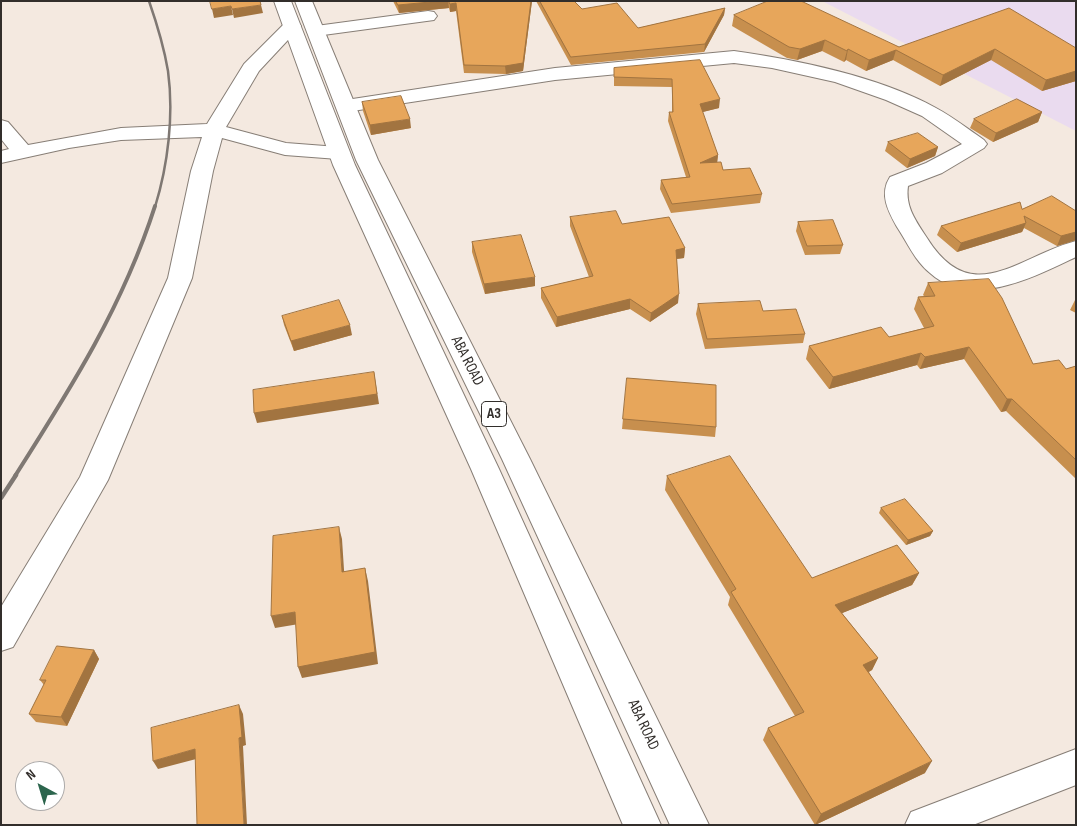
<!DOCTYPE html>
<style>
body{margin:0}
#map{position:relative;width:1077px;height:826px;overflow:hidden;background:#f4e9e0;font-family:"Sofia Sans Condensed",sans-serif}
canvas{display:block}
.frame{position:absolute;inset:0;border:2px solid #322e2b;pointer-events:none}
.north{position:absolute;left:15px;top:761px;width:50px;height:50px;box-sizing:border-box;background:#fff;border:1px solid #adabaa;border-radius:50%;rotate:321deg;font-size:14px;font-weight:700;line-height:20px;text-align:center;color:#322e2b}
.north::after{content:'';display:block;margin:auto;width:18px;height:22px;background:#2c654d;clip-path:polygon(50% 0,100% 100%,50% 72%,0 100%)}
</style>
<div id="map">
<canvas width="1077" height="826"></canvas>
<div class="frame"></div>
<div class="north">N</div>
</div>
<script>
const g = document.querySelector('canvas').getContext('2d');
g.lineJoin = 'round';
function fill(path, color) { g.fillStyle = color; g.fill(path, 'evenodd'); }
function trace(path, color, width, dash) { g.strokeStyle = color; g.lineWidth = width; g.lineCap = dash ? 'butt' : 'round'; g.setLineDash(dash || []); g.stroke(path); }
function label(font, color, halo, rows, align = 'center') {
  g.font = font + ' "Sofia Sans Condensed",sans-serif'; g.lineWidth = 4; g.setLineDash([]); g.textBaseline = 'middle'; g.strokeStyle = halo; g.fillStyle = color; for (const [text, x, y, turn = 0] of rows) {
    g.save(); g.translate(x, y); g.rotate((+turn || 0) * Math.PI / 180); g.textAlign = isNaN(turn) ? turn : align; if (halo) g.strokeText(text, 0, 0); g.fillText(text, 0, 0); g.restore();
  }
}
fill(new Path2D(`
 M 822,1 L 1076,1 L 1076,131 Z`), '#eadbef');
const minor = new Path2D(`
 M 428,11 L 434,12 L 437,16 L 434,20 L 316,36 L 310,35 L 307,31 L 310,27 L 316,26 Z
 M 292,21 L 298,22 L 301,26 L 259,71 L 226,127 L 286,143 L 338,147 L 345,149 L 348,153 L 345,157 L 338,159 L 285,155 L 222,138 L 213,171 L 192,278 L 108,480 L 13,647 L 1,651 L 1,607 L 80,477 L 168,278 L 191,171 L 202,137 L 121,140 L 69,148 L 1,163 L 1,151 L 9,149 L 1,139 L 1,120 L 8,122 L 28,145 L 121,128 L 207,124 L 244,64 L 286,22 Z
 M 734,51 C 798,60 880,77 936,108 C 953,117 968,129 984,140 L 987,144 L 984,148 L 942,173 L 908,186 C 905,207 916,221 927,238 C 972,310 1018,256 1076,241 L 1076,257 C 1034,277 971,310 930,273 C 915,261 907,242 897,227 C 888,211 879,194 890,177 L 926,163 L 962,144 L 922,116 L 886,100 L 835,82 L 772,68 L 734,63 L 555,80 L 346,112 L 339,110 L 336,106 L 339,102 L 346,100 L 555,68 Z
 M 1076,749 L 1076,785 L 973,825 L 905,825 L 911,812 Z`);
const major = new Path2D(`
 M 274,1 L 291,1 L 355,165 L 499,469 L 661,825 L 623,825 L 471,469 L 333,165 Z
 M 295,1 L 312,1 L 378,160 L 530,459 L 709,825 L 670,825 L 502,459 L 356,160 Z`);
trace(minor, '#877e76', 2);
trace(major, '#877e76', 2);
fill(minor, '#fff');
fill(major, '#fff');
trace(new Path2D(`
 M 149,1 C 157,24 164,47 168,71 C 174,115 168,165 155,207`), '#7f7873', 2.5);
trace(new Path2D(`
 M 15,476 C 71,388 123,306 155,206`), '#7f7873', 4);
trace(new Path2D(`
 M 1,498 L 16,475`), '#7f7873', 4.5);
fill(new Path2D(`
 M 393,1 L 532,1 L 523,71 L 506,74 L 464,73 L 456,11 L 450,12 L 449,8 L 399,13 Z
 M 536,1 L 574,1 L 582,9 L 638,28 L 725,8 L 724,15 L 704,52 L 571,65 Z
 M 734,15 L 899,47 L 1076,48 L 1076,81 L 1042,91 L 991,60 L 940,86 L 893,60 L 866,71 L 846,60 L 844,62 L 822,51 L 797,60 L 787,58 L 732,26 Z
 M 700,60 L 719,108 L 702,112 L 718,155 L 717,162 L 723,170 L 762,194 L 760,203 L 671,213 L 660,189 L 661,180 L 686,177 L 668,121 L 669,112 L 672,112 L 672,87 L 614,86 L 614,68 Z
 M 362,102 L 411,128 L 371,135 L 363,111 Z
 M 1042,112 L 1038,122 L 993,142 L 970,128 L 974,119 Z
 M 888,142 L 938,147 L 935,156 L 907,168 L 885,151 Z
 M 1022,209 L 1076,211 L 1076,240 L 1057,246 L 1024,228 L 1022,232 L 957,252 L 937,235 L 941,226 Z
 M 570,217 L 622,224 L 685,248 L 684,258 L 677,259 L 678,303 L 650,322 L 630,309 L 556,327 L 541,298 L 541,288 L 589,277 L 570,226 Z
 M 798,222 L 843,245 L 840,254 L 805,255 L 796,231 Z
 M 472,242 L 535,286 L 485,294 L 472,252 Z
 M 928,283 L 1033,364 L 1066,369 L 1076,366 L 1076,479 L 1006,411 L 1001,412 L 964,359 L 920,369 L 917,365 L 829,389 L 806,359 L 809,346 L 889,337 L 924,328 L 914,309 L 918,297 L 924,296 L 923,295 Z
 M 1075,300 L 1076,300 L 1076,313 L 1070,310 Z
 M 698,304 L 763,311 L 805,334 L 803,343 L 705,349 L 696,314 Z
 M 282,316 L 352,335 L 294,351 L 284,325 Z
 M 627,378 L 716,427 L 715,437 L 622,429 Z
 M 667,476 L 812,578 L 919,573 L 912,585 L 842,613 L 878,658 L 872,670 L 869,672 L 925,773 L 815,825 L 763,740 L 768,728 L 795,716 L 728,605 L 730,597 L 665,490 Z
 M 881,508 L 933,531 L 930,536 L 906,545 L 879,513 Z
 M 94,650 L 99,659 L 67,726 L 36,722 L 29,714 L 44,685 L 40,680 Z`), '#c78f4e');
fill(new Path2D(`
 M 441,1 L 448,1 L 449,8 L 399,13 L 398,5 Z
 M 531,1 L 532,1 L 523,71 L 506,74 L 505,66 Z
 M 456,3 L 456,11 L 450,12 L 450,4 Z
 M 261,5 L 263,13 L 234,18 L 232,9 Z
 M 231,6 L 233,15 L 214,18 L 212,9 Z
 M 725,8 L 724,15 L 704,52 L 705,44 Z
 M 825,40 L 822,51 L 797,60 L 800,49 Z
 M 848,49 L 846,60 L 844,62 L 847,51 Z
 M 995,49 L 991,60 L 940,86 L 943,75 Z
 M 896,50 L 893,60 L 866,71 L 869,60 Z
 M 1076,71 L 1076,81 L 1042,91 L 1046,80 Z
 M 720,99 L 719,108 L 699,113 L 700,104 Z
 M 1042,112 L 1038,122 L 993,142 L 996,133 Z
 M 410,119 L 411,128 L 371,135 L 370,125 Z
 M 938,147 L 935,156 L 907,168 L 910,159 Z
 M 718,155 L 717,164 L 700,163 Z
 M 1026,223 L 1022,232 L 957,252 L 961,243 Z
 M 1076,232 L 1076,240 L 1057,246 L 1061,236 Z
 M 685,248 L 684,258 L 675,259 L 676,250 Z
 M 535,277 L 535,286 L 485,294 L 484,284 Z
 M 679,294 L 678,303 L 650,322 L 651,313 Z
 M 630,299 L 630,309 L 556,327 L 557,317 Z
 M 350,325 L 352,335 L 294,351 L 291,341 Z
 M 969,347 L 964,359 L 920,369 L 925,357 Z
 M 921,353 L 917,365 L 829,389 L 833,377 Z
 M 374,372 L 379,404 L 257,423 L 254,413 Z
 M 1007,399 L 1012,399 L 1006,411 L 1001,412 Z
 M 339,527 L 342,539 L 345,585 L 342,572 Z
 M 933,531 L 930,536 L 906,545 L 908,540 Z
 M 365,568 L 368,581 L 378,664 L 302,678 L 298,667 Z
 M 919,573 L 912,585 L 830,618 L 835,605 Z
 M 295,612 L 299,624 L 275,628 L 271,616 Z
 M 94,650 L 99,659 L 67,726 L 61,717 Z
 M 878,658 L 872,670 L 858,677 L 863,665 Z
 M 239,705 L 243,714 L 246,745 L 243,746 L 247,825 L 244,825 L 239,738 Z
 M 195,749 L 200,758 L 158,769 L 153,761 Z
 M 932,761 L 925,773 L 815,825 L 821,814 Z`), '#a27440');
const building = new Path2D(`
 M 210,1 L 260,1 L 261,5 L 232,9 L 231,6 L 212,9 Z
 M 396,1 L 441,1 L 398,5 Z
 M 449,1 L 531,1 L 523,63 L 505,66 L 464,65 L 456,3 L 450,4 Z
 M 540,1 L 574,1 L 582,9 L 617,3 L 638,28 L 725,8 L 705,44 L 571,57 Z
 M 768,1 L 801,1 L 899,47 L 1009,8 L 1076,48 L 1076,71 L 1046,80 L 995,49 L 943,75 L 896,50 L 869,60 L 848,49 L 847,51 L 825,40 L 800,49 L 789,47 L 734,15 Z
 M 700,60 L 720,99 L 700,104 L 718,155 L 700,163 L 721,162 L 723,170 L 750,168 L 762,194 L 672,204 L 661,180 L 690,177 L 669,112 L 673,112 L 672,79 L 614,77 L 614,68 Z
 M 401,96 L 410,119 L 370,125 L 362,102 Z
 M 1017,99 L 1042,112 L 996,133 L 974,119 Z
 M 918,133 L 938,147 L 910,159 L 888,142 Z
 M 1052,196 L 1076,211 L 1076,232 L 1061,236 L 1024,216 L 1026,223 L 961,243 L 941,226 L 1020,202 L 1022,209 Z
 M 616,211 L 622,224 L 669,217 L 685,248 L 676,250 L 679,294 L 651,313 L 630,299 L 557,317 L 541,288 L 593,276 L 570,217 Z
 M 833,220 L 843,245 L 807,246 L 798,222 Z
 M 521,235 L 535,277 L 484,284 L 472,242 Z
 M 989,279 L 1002,298 L 1033,364 L 1059,360 L 1066,369 L 1076,366 L 1076,460 L 1012,399 L 1007,399 L 969,347 L 925,357 L 921,353 L 833,377 L 809,346 L 881,327 L 889,337 L 934,326 L 918,297 L 935,296 L 928,283 Z
 M 339,300 L 350,325 L 291,341 L 282,316 Z
 M 760,301 L 763,311 L 796,309 L 805,334 L 707,339 L 698,304 Z
 M 374,372 L 377,394 L 254,413 L 253,390 Z
 M 627,378 L 716,385 L 716,427 L 623,419 Z
 M 730,456 L 812,578 L 897,545 L 919,573 L 835,605 L 878,658 L 863,665 L 932,761 L 821,814 L 768,728 L 804,712 L 731,592 L 736,589 L 667,476 Z
 M 905,499 L 933,531 L 908,540 L 881,508 Z
 M 339,527 L 342,572 L 365,568 L 375,652 L 298,667 L 295,612 L 271,616 L 273,536 Z
 M 57,646 L 94,650 L 61,717 L 29,714 L 46,680 L 40,680 Z
 M 239,705 L 242,737 L 239,738 L 244,825 L 197,825 L 195,749 L 153,761 L 151,728 Z`);
fill(building, '#e7a65b');
trace(building, '#a27440', 1);
for (const [x, y, w] of [
 [494,414,25]
]) { const box = new Path2D(); box.roundRect(x - w / 2, y - 12.5, w, 25, 4); g.fillStyle = '#fff'; g.fill(box); trace(box, '#322e2b', 1); }
label('bold 15px', '#322e2b', null, [
 ["A3",494,414]
]);
label('16px', '#322e2b', '#fff', [
 ["ABA ROAD",467,361,63],
 ["ABA ROAD",643,725,65]
]);
</script>
